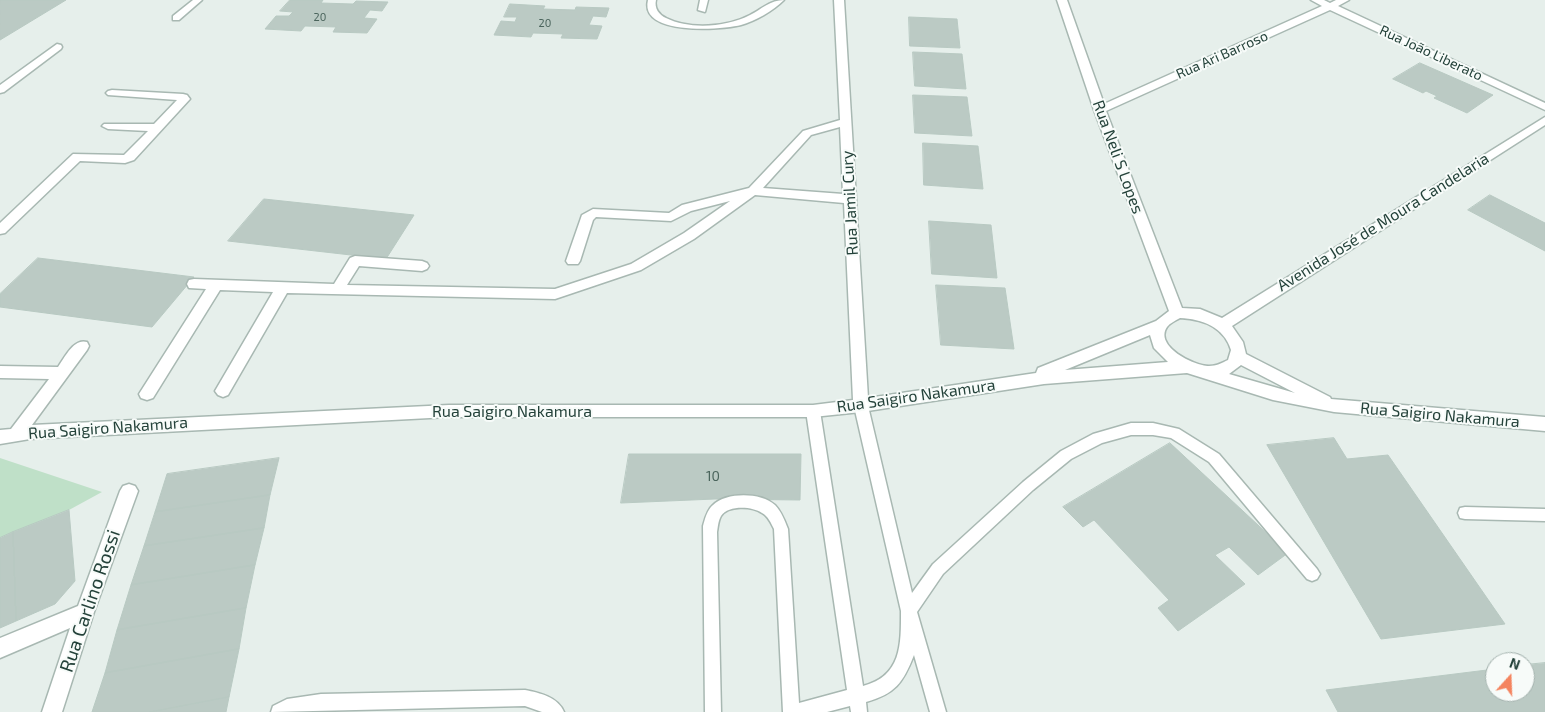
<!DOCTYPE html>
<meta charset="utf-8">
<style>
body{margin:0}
#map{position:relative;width:1545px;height:712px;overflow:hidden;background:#e6efeb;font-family:"Exo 2",sans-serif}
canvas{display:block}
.north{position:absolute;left:1485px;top:652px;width:50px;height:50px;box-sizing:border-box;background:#f7fbf9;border:1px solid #a3b1ad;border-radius:50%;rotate:20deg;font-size:14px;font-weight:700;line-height:20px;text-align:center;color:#24423a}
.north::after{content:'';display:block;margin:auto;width:18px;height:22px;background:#f4845f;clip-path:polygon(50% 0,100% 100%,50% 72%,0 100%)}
</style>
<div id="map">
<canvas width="1545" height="712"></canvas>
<div class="north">N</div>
</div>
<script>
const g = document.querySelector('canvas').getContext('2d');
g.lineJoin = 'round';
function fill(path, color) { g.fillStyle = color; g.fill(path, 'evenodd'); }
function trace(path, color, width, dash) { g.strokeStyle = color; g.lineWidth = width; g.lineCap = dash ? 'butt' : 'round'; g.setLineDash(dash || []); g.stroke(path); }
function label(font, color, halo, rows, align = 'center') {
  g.font = font + ' "Exo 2",sans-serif'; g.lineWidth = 4; g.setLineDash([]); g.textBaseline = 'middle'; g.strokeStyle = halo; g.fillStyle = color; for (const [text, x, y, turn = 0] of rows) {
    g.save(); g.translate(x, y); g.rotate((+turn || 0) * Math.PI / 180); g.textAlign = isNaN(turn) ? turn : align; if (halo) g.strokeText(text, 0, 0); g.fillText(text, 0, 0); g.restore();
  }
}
fill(new Path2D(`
 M 0,458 L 102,492 L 69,510 L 0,538 Z`), '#bfe0c8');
const building = new Path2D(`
 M 0,0 L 66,0 L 0,40 Z
 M 290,0 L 323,0 L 321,3 L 353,4 L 356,1 L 388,2 L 382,11 L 370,10 L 364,18 L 377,19 L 367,33 L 333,32 L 336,27 L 305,26 L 301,31 L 265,29 L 276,16 L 289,16 L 293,12 L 280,11 Z
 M 510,4 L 545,6 L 543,9 L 575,10 L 576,7 L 609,8 L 606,17 L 593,16 L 589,25 L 602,26 L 597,39 L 561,38 L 563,34 L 533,33 L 531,37 L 494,35 L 501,21 L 515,22 L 517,17 L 504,17 Z
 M 909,17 L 957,19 L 960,48 L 910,46 Z
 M 913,52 L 962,54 L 966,89 L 915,86 Z
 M 1420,63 L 1493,95 L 1467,113 L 1434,98 L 1437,96 L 1426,91 L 1423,93 L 1393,79 Z
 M 913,95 L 967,97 L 972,136 L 915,133 Z
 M 923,143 L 978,146 L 983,189 L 924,185 Z
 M 1490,195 L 1545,223 L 1545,251 L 1468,210 Z
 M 264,199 L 414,215 L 386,259 L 228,241 Z
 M 929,221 L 991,225 L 997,278 L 932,274 Z
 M 38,258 L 194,277 L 152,327 L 0,307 L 0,294 Z
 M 936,285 L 1005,288 L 1014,349 L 941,345 Z
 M 1334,438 L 1347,459 L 1388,455 L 1505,624 L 1381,639 L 1267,445 Z
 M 1170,443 L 1288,553 L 1258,575 L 1229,547 L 1215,555 L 1245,584 L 1178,631 L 1158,608 L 1169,600 L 1094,520 L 1083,527 L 1063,507 Z
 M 629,454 L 801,454 L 800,500 L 715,499 L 621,503 Z
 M 279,458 L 270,495 L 155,512 L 167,474 Z
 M 270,495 L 264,528 L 144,546 L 155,512 Z
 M 69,510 L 75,581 L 55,604 L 16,621 L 13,532 Z
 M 264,528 L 255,565 L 131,585 L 144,546 Z
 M 13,532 L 16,621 L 0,628 L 0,538 Z
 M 255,565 L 246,608 L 117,630 L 131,585 Z
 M 246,608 L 239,649 L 105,673 L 117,630 Z
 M 239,649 L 229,697 L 150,712 L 92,712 L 105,673 Z
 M 1545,663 L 1545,712 L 1338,712 L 1326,690 L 1495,669 L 1495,692 L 1525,692 L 1525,665 Z
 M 229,697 L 226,712 L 150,712 Z`);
fill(building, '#bbcac4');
trace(building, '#b8c9c2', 1);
const lane = new Path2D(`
 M 193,0 L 202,0 L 179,20 L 173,20 L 173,16 Z
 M 648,0 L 656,0 C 654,8 659,15 666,18 C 690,30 727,27 750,15 C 762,9 770,0 784,0 C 773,11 755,21 741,25 C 722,30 639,36 648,0 Z
 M 700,0 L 708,0 L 705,12 L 698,10 Z
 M 861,401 L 866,402 L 868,406 L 912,593 L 933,564 L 1023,482 L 1061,451 L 1093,434 L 1131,423 L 1153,423 L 1179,429 L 1219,454 L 1317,569 L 1320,574 L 1317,579 L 1312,581 L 1307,579 L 1209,462 L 1171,438 L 1153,435 L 1131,435 L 1102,443 L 1071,459 L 1033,490 L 943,574 L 917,612 L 946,712 L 930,712 L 914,655 C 903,683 895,694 866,702 L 867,712 L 851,712 L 850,706 L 827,712 L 783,712 L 774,529 C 771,523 768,516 762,513 C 752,506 728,505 721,516 C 718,521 718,527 717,532 L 721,712 L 705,712 L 703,526 C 705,519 707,510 713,505 C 726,492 761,492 775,505 C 781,511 785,521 788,529 L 799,703 L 847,690 L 806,411 L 808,407 L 813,406 L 818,407 L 820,411 L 863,686 C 902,676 901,644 901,611 L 854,406 L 856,402 Z
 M 1465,507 L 1545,509 L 1545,521 L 1465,519 L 1460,518 L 1458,513 L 1460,508 Z
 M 525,690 C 540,693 558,697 564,712 L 542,712 L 525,706 L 271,712 L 273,706 L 287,699 L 321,694 Z`);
const street = new Path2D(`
 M 834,0 L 844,0 L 868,398 L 1036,373 L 1038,368 L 1156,321 L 1169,311 L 1094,110 L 1057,0 L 1067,0 L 1104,104 L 1322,6 L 1311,0 L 1324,0 L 1330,3 L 1336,0 L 1349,0 L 1338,6 L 1545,103 L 1545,110 L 1330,10 L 1106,111 L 1182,308 L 1200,309 L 1222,318 L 1545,117 L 1545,125 L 1232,326 L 1243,342 L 1246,354 L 1330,397 L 1331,399 L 1545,417 L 1545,431 L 1334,412 L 1273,400 L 1187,373 L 1044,384 L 861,412 L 813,417 L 449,417 L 30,439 L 0,444 L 0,430 L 11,429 L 49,379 L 0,378 L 0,366 L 58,367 C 65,357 74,338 87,342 L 89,346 L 87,350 L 32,425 L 449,405 L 813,405 L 853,400 L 844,203 L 755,195 L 694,239 L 641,270 L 555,299 L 287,293 L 228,395 L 223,397 L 218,395 L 215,391 L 273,292 L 220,290 L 153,398 L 147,400 L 141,398 L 139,394 L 206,289 L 189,288 L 187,284 L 189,280 L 194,279 L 334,284 L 350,258 L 355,256 L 422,261 L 427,263 L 429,266 L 427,269 L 422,271 L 359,266 L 347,285 L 555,289 L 631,264 L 684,233 L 730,201 L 691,211 L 671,221 L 596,217 L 593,220 L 580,261 L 578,264 L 568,264 L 566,261 L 582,215 L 593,209 L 669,213 L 682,205 L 749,188 L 803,131 L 840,120 ZM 840,127 L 843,194 L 763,188 L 811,135 ZM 1180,318 C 1202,319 1224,327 1231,350 L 1228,360 C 1222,363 1216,366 1209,366 C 1194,366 1154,346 1167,327 C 1170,323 1175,321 1180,318 ZM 1150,335 L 1154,348 L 1168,362 L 1065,370 ZM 1241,365 L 1295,393 L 1229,374 Z
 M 57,44 L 61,45 L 62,47 L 61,49 L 4,92 L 0,93 L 0,85 Z
 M 112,90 L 183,94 L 187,95 L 190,99 L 134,160 L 125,163 L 80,161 L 5,233 L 0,234 L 0,223 L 73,154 L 124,155 L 148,131 L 108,129 L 102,126 L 104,124 L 154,124 L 177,100 L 108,95 L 106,93 L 108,91 Z
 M 129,484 L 135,486 L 138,491 L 94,612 L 62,712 L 42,712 L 70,628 L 0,658 L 0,638 L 78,606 L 120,491 L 123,486 Z`);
trace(lane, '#a8b8b2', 3);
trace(street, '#a8b8b2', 3);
fill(lane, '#fff');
fill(street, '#fff');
label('11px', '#4a645c', null, [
 ["20",320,17],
 ["20",545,23]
]);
label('14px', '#24423a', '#f7fbf9', [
 ["Rua João Liberato",1431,53,25],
 ["Rua Ari Barroso",1222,55,-24]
]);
label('14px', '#4a645c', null, [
 ["10",713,476]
]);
label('16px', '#24423a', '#f7fbf9', [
 ["Rua Neli S Lopes",1118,157,70],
 ["Rua Jamil Cury",850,203,-93],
 ["Avenida José de Moura Candelaria",1383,222,-32],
 ["Rua Saigiro Nakamura",916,396,-8],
 ["Rua Saigiro Nakamura",512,412],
 ["Rua Saigiro Nakamura",1440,415,5],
 ["Rua Saigiro Nakamura",108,428,-4]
]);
label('19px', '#24423a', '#f7fbf9', [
 ["Rua Carlino Rossi",90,601,-71]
]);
</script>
